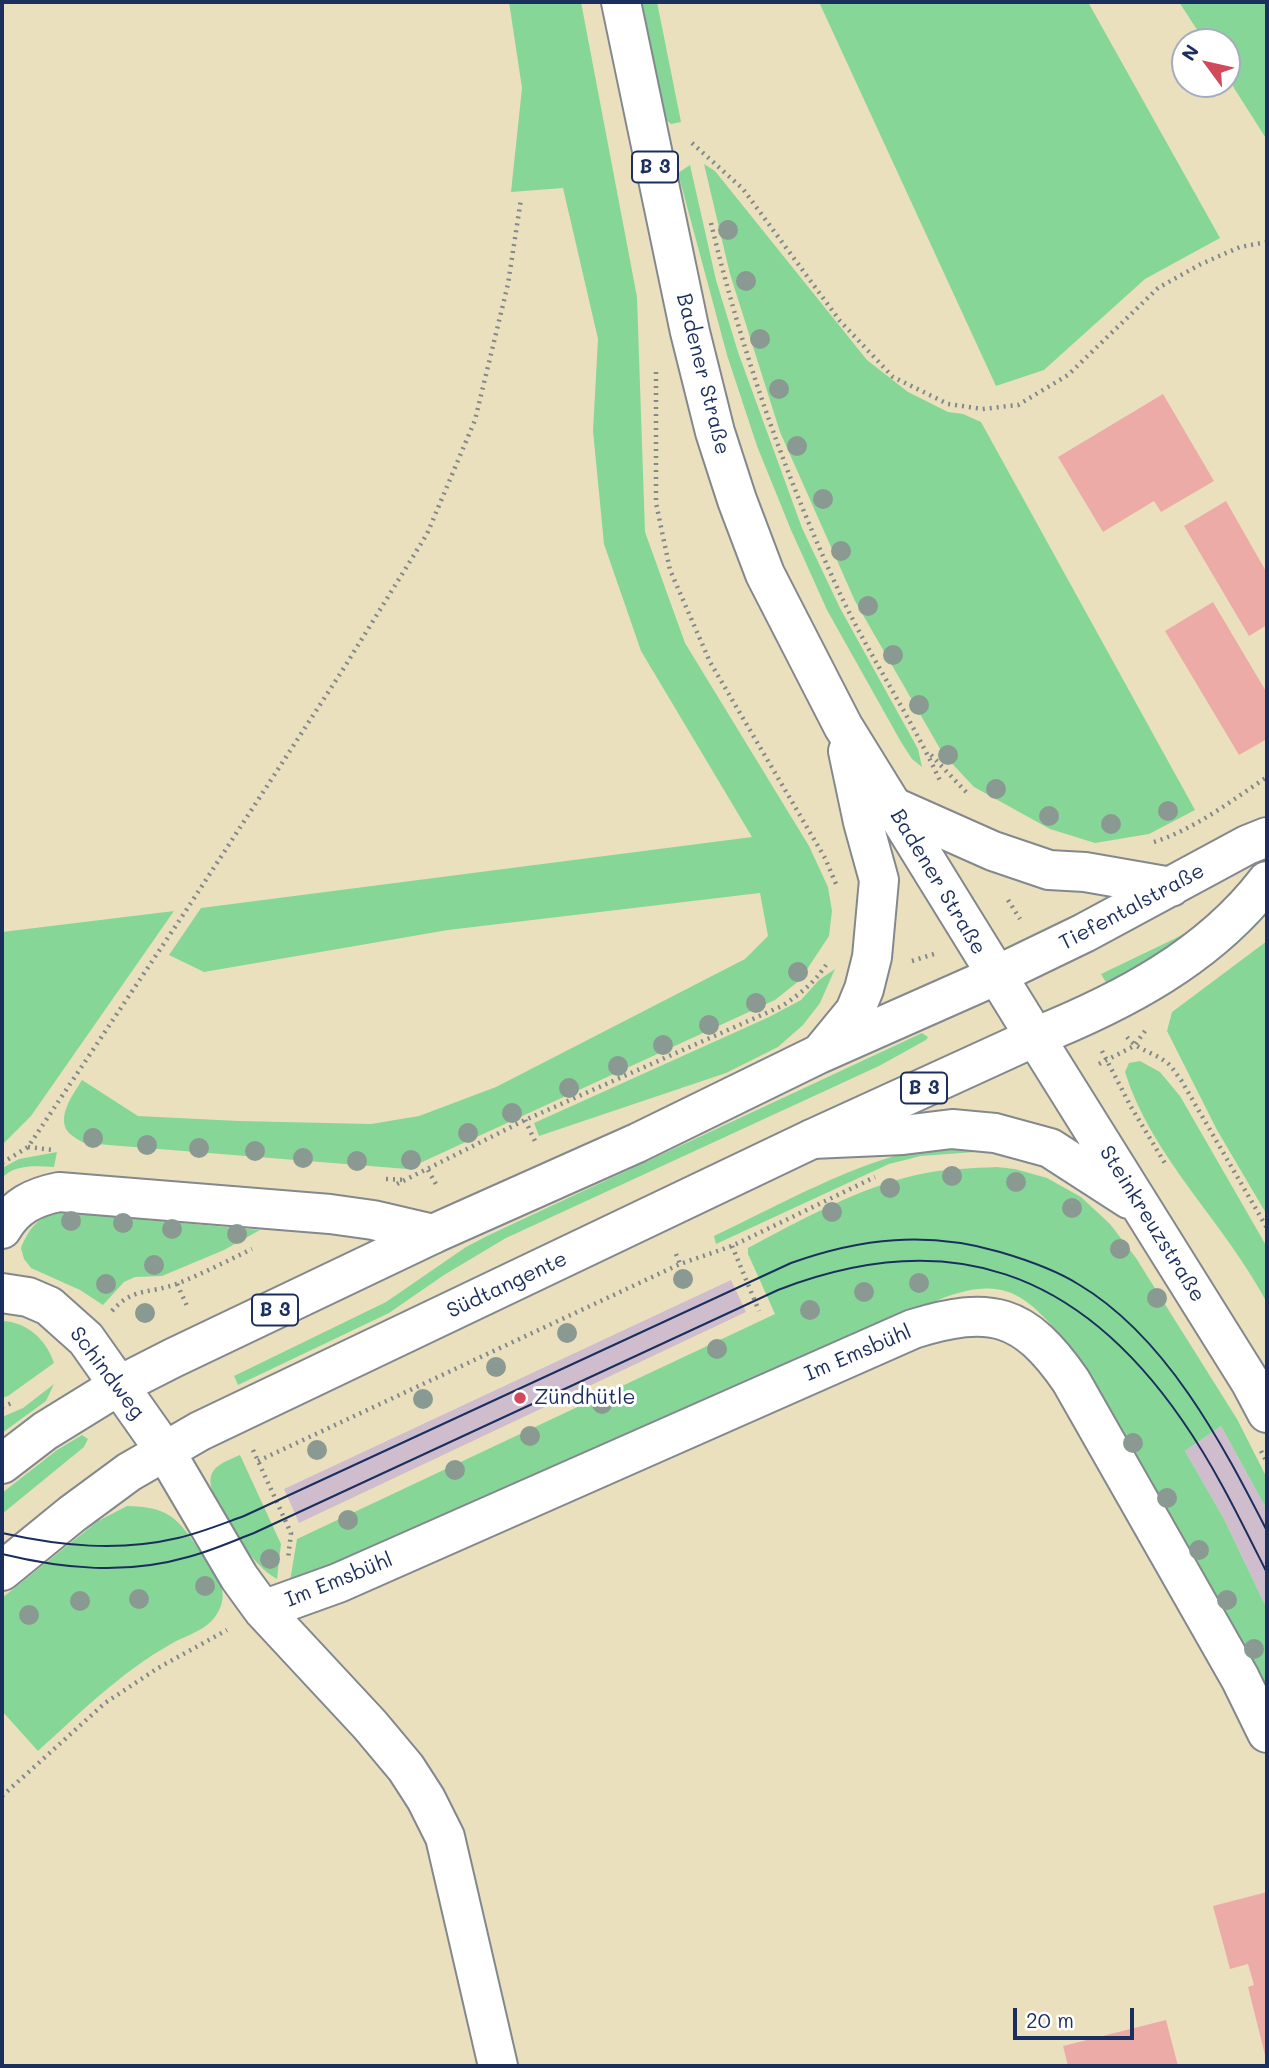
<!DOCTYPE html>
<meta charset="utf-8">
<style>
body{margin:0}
#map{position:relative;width:1269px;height:2068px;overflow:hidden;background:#ebe0bd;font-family:Mali,sans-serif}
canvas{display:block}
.frame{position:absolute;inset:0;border:4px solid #1b2f5e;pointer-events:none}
.north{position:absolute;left:1171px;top:28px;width:70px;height:70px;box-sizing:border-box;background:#fff;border:2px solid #a4acbf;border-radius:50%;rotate:303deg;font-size:19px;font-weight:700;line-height:28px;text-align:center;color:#1b2f5e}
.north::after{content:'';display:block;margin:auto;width:24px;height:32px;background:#d1495b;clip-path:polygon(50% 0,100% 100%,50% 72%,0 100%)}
.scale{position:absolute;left:1013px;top:2008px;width:121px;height:32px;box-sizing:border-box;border:4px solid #1b2f5e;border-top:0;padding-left:9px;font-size:21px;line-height:24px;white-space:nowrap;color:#1b2f5e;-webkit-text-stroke:5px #fff;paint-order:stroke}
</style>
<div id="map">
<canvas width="1269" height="2068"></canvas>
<div class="frame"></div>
<div class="north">N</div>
<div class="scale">20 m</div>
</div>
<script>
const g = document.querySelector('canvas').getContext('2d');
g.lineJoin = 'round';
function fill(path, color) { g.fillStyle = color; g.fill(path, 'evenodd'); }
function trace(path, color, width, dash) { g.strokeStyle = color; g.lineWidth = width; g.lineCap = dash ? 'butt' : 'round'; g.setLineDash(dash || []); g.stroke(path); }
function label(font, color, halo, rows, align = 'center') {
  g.font = font + ' Mali,sans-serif'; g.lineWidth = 6; g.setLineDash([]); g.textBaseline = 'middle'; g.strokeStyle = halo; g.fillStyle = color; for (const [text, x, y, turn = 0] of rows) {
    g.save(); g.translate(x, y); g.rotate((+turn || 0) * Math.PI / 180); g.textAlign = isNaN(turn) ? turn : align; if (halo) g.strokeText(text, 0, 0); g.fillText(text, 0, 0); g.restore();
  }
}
fill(new Path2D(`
 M 731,1280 L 746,1312 L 299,1523 L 284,1489 Z
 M 1221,1426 L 1267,1510 L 1267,1609 L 1224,1519 L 1185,1451 Z`), '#cfbdce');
fill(new Path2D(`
 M 509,2 L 581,2 L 637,297 L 645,532 L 685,643 L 809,846 L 828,887 L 832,911 L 829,936 L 800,980 L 775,1000 L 407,1169 L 84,1143 C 79,1140 73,1137 69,1133 C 55,1118 74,1093 82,1080 L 138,1116 L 239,1121 L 371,1124 L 419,1116 L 496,1087 L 745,959 L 768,936 L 760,893 L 448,930 L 204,972 L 169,955 L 201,908 L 752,837 L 641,651 L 604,544 L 593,431 L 598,339 L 563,188 L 511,192 L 522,88 Z
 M 642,2 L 657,2 L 681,122 L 671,124 L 666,120 Z
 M 819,2 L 1088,2 L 1220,238 L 1145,279 L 1044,370 L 996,386 Z
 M 1179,2 L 1267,2 L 1267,140 L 1227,77 L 1227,42 L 1205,42 Z
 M 704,164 L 715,171 L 867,360 L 908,392 L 948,412 L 963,414 L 981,422 L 1195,810 L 1149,834 L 1095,843 L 1050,829 L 974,787 L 943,754 L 855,601 L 780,432 L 730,274 Z
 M 690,165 L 716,280 L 738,352 L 802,528 L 840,608 L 918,749 L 922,767 L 912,759 L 901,742 L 827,610 L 791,530 L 757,446 L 727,355 L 678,173 Z
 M 174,911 L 31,1116 L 2,1145 L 2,932 Z
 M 1219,914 L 1218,923 L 1107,984 L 1101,974 L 1174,939 Z
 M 1267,941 L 1267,1215 L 1217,1130 L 1167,1031 L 1172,1012 Z
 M 835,969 L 820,1003 L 803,1025 L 778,1047 L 726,1073 L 539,1136 L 534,1123 L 769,1017 L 801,1000 L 819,980 Z
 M 922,1033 L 928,1037 L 926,1040 L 879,1066 L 506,1238 L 444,1275 L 389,1313 L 238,1385 L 234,1376 L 386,1302 L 466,1247 L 489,1235 Z
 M 1140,1061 L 1160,1072 L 1180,1096 L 1267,1247 L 1267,1303 C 1226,1224 1151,1157 1125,1072 L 1129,1063 Z
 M 926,1148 L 980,1148 L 975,1152 L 921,1156 L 889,1164 L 716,1244 L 714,1236 C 779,1205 855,1162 926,1148 Z
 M 57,1152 L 54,1167 C 36,1166 15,1164 2,1178 L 2,1168 L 19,1159 Z
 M 997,1167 L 1015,1169 L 1047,1178 L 1081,1197 L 1110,1224 L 1136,1258 L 1237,1419 L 1267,1478 L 1267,1510 L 1221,1426 L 1185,1451 L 1224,1519 L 1267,1609 L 1267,1710 C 1225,1632 1183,1554 1141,1476 C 1113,1424 1072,1333 1024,1300 C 999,1282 970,1288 943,1298 L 483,1510 L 290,1581 L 297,1539 L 775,1314 L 748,1254 L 748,1248 C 801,1220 858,1188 916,1175 C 942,1169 971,1168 997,1167 Z
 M 59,1212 L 260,1230 L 224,1250 L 162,1276 L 135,1277 L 124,1282 L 103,1305 L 80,1290 L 31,1268 L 24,1259 L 21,1248 C 29,1228 38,1217 59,1212 Z
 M 2,1321 C 27,1322 46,1339 54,1363 L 8,1396 L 2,1398 Z
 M 54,1384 L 46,1401 L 2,1433 L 2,1417 L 23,1408 Z
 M 82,1435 L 88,1439 L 84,1447 L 2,1514 L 2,1493 L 57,1450 Z
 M 240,1455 L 281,1544 L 277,1579 C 249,1563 233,1528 216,1501 C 203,1471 214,1466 240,1455 Z
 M 127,1506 C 167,1507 177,1516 199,1550 C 208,1565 227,1583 222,1602 C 215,1629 192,1632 171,1644 C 121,1672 80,1713 38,1751 L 2,1711 L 2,1598 L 98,1521 Z`), '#86d797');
fill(new Path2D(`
 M 1163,394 L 1214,481 L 1161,512 L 1154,501 L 1103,532 L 1058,457 Z
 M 1226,501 L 1267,573 L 1267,625 L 1249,636 L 1184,526 Z
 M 1213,602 L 1267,693 L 1267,739 L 1239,755 L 1165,631 Z
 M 1267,1892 L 1267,2059 L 1266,2059 L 1248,1987 L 1254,1985 L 1248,1964 L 1230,1969 L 1213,1906 Z
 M 1166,2020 L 1178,2066 L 1068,2066 L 1063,2046 Z`), '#edaba7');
const minor = new Path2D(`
 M 894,807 L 993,851 L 1049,870 L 1085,872 L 1171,887
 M 1267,881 C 1209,957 1122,1002 1035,1037 L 1251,1383 L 1267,1413
 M 995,976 L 1084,933 L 1247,845 L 1267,837
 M 812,1139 L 903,1135 L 952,1129 L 995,1133 L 1050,1148 L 1129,1199
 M 2,1229 C 15,1206 34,1197 59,1192 L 330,1214 L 373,1220 L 433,1234
 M 2,1293 L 28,1297 L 49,1306 L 86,1339 L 165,1451 L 239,1577 L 263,1610 L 370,1725 L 406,1768 L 426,1799 L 445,1837 L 498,2066
 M 263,1610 L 338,1583 L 913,1329 C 991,1305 1024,1313 1071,1381 L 1240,1678 L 1267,1733`);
const major = new Path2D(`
 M 823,1050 L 855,1011 L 864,989 L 872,957 L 879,880 L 863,822 L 848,751
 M 2,1464 L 45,1431 L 118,1386 L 173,1358 L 433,1234 L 637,1143 L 819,1054 L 995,976
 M 2,1571 L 72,1514 L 129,1472 L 200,1431 L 812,1139 L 1035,1037 L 843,726 L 765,574 L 737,500 L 715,432 L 690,332 L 621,2`);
trace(minor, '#83888e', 42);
trace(major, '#83888e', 42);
trace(new Path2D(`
 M 692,143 L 743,189 L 840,321 L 893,377 L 948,404 L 982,409 L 1018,405 L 1068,375 L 1158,288 L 1201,264 L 1240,247 L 1267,242
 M 711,223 C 742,353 786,479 843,600 C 873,662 912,719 941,783
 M 656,372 L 656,503 L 670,570 L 710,662 L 825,858 L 836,884
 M 931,755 L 968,794
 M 1154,842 C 1195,829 1231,801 1267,777
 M 1008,900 L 1020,919
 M 912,961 L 937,953
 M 1127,1037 C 1137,1050 1153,1052 1166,1062 C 1172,1066 1176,1074 1181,1080 L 1267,1228
 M 1102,1051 L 1131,1107 L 1166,1165
 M 1099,1064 L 1134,1046 L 1145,1031
 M 525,1120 L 535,1141
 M 28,1147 L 53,1150
 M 2,1163 L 28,1147 L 185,912 L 342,671 L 427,534 L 475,420 L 508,284 L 521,199
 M 428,1170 L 437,1186
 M 386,1179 L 405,1180
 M 397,1184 L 525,1120 L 782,1006 C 800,994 814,983 826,965
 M 732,1246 L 759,1311
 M 676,1254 L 680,1264
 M 177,1284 L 188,1308
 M 112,1311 C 133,1287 150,1294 176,1284 C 202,1274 227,1261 252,1249
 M 2,1407 L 14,1402
 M 253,1450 L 291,1533 L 288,1559
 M 1261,1451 L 1267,1462
 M 258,1461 L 680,1264 L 732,1246 L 875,1177
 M 2,1796 L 105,1703 L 158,1668 L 227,1630`), '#83888e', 4.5, [2, 5]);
trace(minor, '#fff', 38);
trace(major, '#fff', 38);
trace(new Path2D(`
 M 2,1533 C 61,1546 118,1552 178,1538 C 200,1533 222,1524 244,1516 L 791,1263 C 861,1238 927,1231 1000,1252 C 1027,1260 1054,1269 1078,1284 C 1166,1336 1222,1443 1267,1531
 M 2,1554 C 64,1569 126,1575 188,1557 C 211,1551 233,1541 254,1533 L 778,1290 C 949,1224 1079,1271 1182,1420 C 1215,1467 1241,1521 1267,1573`), '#1b2f5e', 2);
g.fillStyle = '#8a9a92';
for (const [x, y] of [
 [728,230],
 [746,281],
 [760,339],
 [779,389],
 [797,446],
 [823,499],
 [841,551],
 [868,606],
 [893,655],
 [919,705],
 [948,755],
 [996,789],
 [1168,811],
 [1049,816],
 [1111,824],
 [798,972],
 [756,1003],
 [709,1025],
 [663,1045],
 [618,1066],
 [569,1088],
 [512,1113],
 [468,1133],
 [93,1138],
 [147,1145],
 [199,1148],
 [255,1151],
 [303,1158],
 [411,1160],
 [357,1161],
 [952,1176],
 [1016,1182],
 [890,1188],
 [1072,1208],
 [832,1212],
 [71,1221],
 [123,1223],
 [172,1229],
 [237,1234],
 [1120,1249],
 [154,1265],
 [683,1279],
 [919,1283],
 [106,1284],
 [864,1292],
 [1157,1298],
 [810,1310],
 [145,1313],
 [567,1333],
 [717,1349],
 [496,1367],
 [423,1399],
 [602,1404],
 [530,1436],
 [1133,1443],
 [317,1450],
 [455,1470],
 [1167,1498],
 [348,1520],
 [1199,1550],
 [270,1559],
 [205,1586],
 [139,1599],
 [1227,1600],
 [80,1601],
 [29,1615],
 [1254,1649]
]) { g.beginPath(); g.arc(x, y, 10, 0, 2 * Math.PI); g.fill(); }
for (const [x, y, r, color] of [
 [520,1398,7,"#d1495b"]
]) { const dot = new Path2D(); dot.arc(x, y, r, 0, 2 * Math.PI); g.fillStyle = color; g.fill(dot); trace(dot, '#fff', 2.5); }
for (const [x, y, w] of [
 [655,167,46],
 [924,1088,46],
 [275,1310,46]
]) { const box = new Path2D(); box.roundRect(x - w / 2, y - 15.5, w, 31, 5); g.fillStyle = '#fff'; g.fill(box); trace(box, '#1b2f5e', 2); }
label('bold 19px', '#1b2f5e', null, [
 ["B 3",655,167],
 ["B 3",924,1088],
 ["B 3",275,1310]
]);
label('21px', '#1b2f5e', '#fff', [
 ["Badener Straße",703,374,76],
 ["Badener Straße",938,882,59],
 ["Tiefentalstraße",1132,907,-28],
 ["Steinkreuzstraße",1152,1224,58],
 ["Südtangente",507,1285,-25],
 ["Im Emsbühl",858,1353,-23],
 ["Schindweg",107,1373,53],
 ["Im Emsbühl",339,1580,-22]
]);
label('21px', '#1b2f5e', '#fff', [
 ["Zündhütle",534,1398]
], 'left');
</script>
